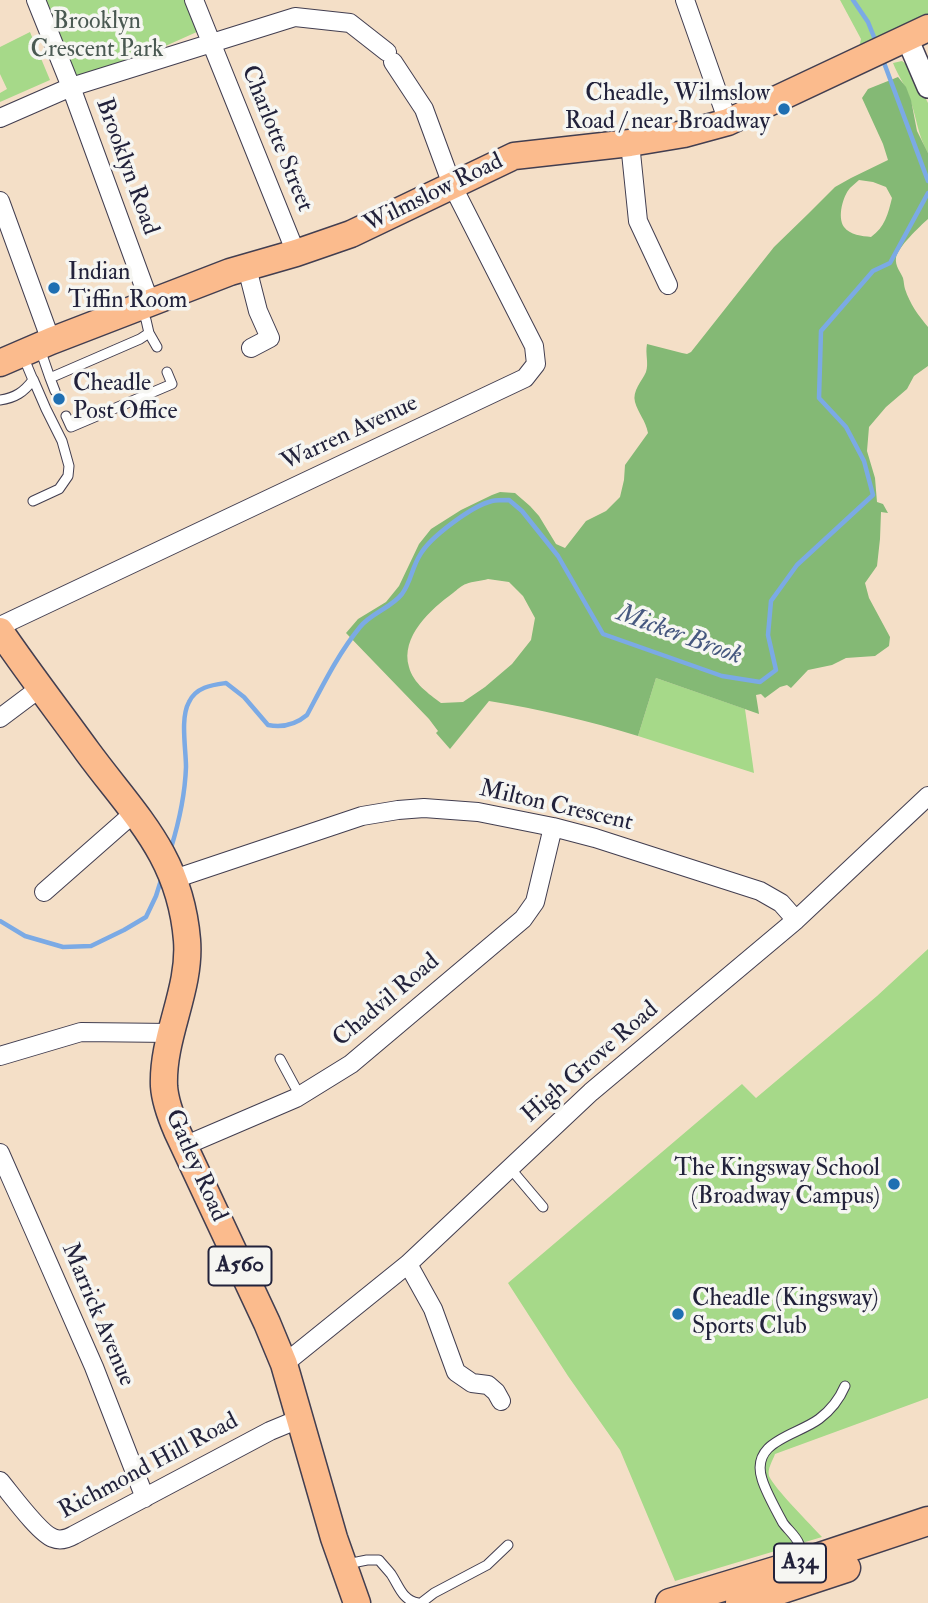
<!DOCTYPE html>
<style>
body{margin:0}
canvas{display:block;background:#f4dfc7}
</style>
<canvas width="928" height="1603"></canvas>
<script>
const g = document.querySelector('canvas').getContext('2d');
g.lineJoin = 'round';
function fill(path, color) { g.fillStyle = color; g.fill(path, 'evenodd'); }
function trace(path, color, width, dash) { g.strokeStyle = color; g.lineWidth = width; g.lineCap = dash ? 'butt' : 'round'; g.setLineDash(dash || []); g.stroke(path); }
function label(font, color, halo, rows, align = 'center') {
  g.font = font + ' "IM FELL Double Pica",serif'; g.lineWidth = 7; g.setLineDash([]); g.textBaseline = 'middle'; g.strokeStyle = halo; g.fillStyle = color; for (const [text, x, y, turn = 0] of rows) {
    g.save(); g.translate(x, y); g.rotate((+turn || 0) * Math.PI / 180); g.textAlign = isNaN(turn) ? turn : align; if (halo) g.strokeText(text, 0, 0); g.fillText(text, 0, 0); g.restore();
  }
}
fill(new Path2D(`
 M 41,0 L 187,0 L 199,31 L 76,86 Z
 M 840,0 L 928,0 L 928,28 L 856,61 L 861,39 Z
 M 30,32 L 50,80 L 0,102 L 0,93 L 7,89 L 0,74 L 0,47 Z
 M 902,61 L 910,67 L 928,103 L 928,153 C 917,133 917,119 910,99 C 906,86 898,76 893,63 Z
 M 656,678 L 745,709 L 754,773 L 638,736 Z
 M 928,949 L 928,1398 L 775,1454 C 773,1460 767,1469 769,1476 C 774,1488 811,1525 822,1537 L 675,1581 L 620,1450 L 568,1376 L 508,1283 L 742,1084 L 756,1098 L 877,996 Z`), '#a6d989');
fill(new Path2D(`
 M 898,77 L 906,87 L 911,100 L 917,131 L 928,153 L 928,219 C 920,226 897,248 896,258 C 895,266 900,271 903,278 C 904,282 904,286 905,289 C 910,304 918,315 928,327 L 928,366 L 914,376 L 907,389 L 886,407 L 869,427 L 867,451 L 875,478 L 877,502 L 883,504 L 888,513 L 881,512 L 880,539 L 877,566 L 865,583 L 869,598 L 890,637 L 889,646 L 875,656 L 846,658 L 832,665 L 808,670 L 791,688 L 787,685 L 780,687 L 765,698 L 761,694 L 756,695 L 759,714 L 656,678 L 638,736 C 589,721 540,709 489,701 L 450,749 L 436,733 L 438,731 L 429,719 L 346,633 L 358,619 L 386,602 L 399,586 L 419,544 L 431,529 L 461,510 L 492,495 L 500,492 L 515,493 L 530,506 L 539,516 L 556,544 L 565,548 L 586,521 L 606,511 L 620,497 L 624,480 L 625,465 L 648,433 C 646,421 638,413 635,402 C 632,391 642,381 646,372 C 649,363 645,354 647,344 L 682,353 L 687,354 L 691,352 L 774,247 L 809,213 L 835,187 L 851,178 L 888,160 L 883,144 L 862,98 L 868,89 ZM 859,180 L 873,182 L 886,187 L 892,198 C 888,214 885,227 871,237 C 862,236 850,235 844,227 C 837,217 843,196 850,188 C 853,185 856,183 859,180 ZM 488,579 L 509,582 L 523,596 L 535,618 L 531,640 L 512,664 L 485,687 L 463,702 L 441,703 C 429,694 413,683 409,667 C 400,637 431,609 453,593 C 457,590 462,585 466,584 C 473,581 481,581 488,579 Z`), '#84b975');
trace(new Path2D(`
 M 853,0 L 868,22 L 876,42
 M 883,60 L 928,181
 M 171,848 C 179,822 185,795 186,767 C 186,749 180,718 189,702 C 196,687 212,685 226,683 L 244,697 L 268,725 C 283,728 295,725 307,715 C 323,685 338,654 360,627 C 371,613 391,608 402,594 C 411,582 412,567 420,555 C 430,537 472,506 492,501 C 497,500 504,500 509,500 L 522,511 L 558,556 L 603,634 L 722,676 L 760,682 L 776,670 L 768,635 L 771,601 L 797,565 L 873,495 L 864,461 L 846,427 L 819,398 L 821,331 L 873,271 L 890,263 L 928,193
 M 0,921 L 25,936 L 63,947 L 91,946 L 124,930 L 146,917 L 156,896 L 162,877`), '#7baae5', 4.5);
const service = new Path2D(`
 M 149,333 L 157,347
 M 40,349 L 50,378 L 140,339 L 149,333 L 146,320 L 141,309
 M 50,378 L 55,391
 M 33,379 L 46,409 L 62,441 L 69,466 L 68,476 L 59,489 L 33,501
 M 0,400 C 15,398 24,392 33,380 L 23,356
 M 66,416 L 71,427 L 172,384 L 167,372
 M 280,1059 L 300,1096
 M 510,1168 L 543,1207
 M 804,1560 C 803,1555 802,1549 799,1544 C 796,1536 788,1530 783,1523 C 777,1512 765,1490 762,1479 C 750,1441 796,1436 819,1419 C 831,1410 839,1400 845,1386
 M 347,1564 L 367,1560 L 379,1560 C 383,1565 387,1569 391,1574 C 399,1586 402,1600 418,1603
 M 421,1603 L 434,1593 L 487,1565 L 508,1545`);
const minor = new Path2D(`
 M 36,0 L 71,87 L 150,303
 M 194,0 L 296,253
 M 685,0 L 728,122
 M 0,118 L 71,87 L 295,17 L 350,23 L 387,52
 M 630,143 L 638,221 L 668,285
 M 0,201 L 51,341
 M 247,268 L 258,311 L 270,338 L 251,348
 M 0,626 L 525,378 L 536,364 L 534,346 L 452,185 L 424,109 L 393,62
 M 0,718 L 40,688
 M 174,879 L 362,816 L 398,810 L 424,808 L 478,812 L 553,827 L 595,838 L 760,891 L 781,903 L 796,920
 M 44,892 L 135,812
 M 0,1056 L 81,1032 L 171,1033
 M 184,1146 L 296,1098 L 351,1064 L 523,919 L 535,902 L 553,827
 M 0,1153 L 94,1367 L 145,1498
 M 408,1264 L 433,1309 L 456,1372 L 472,1383 L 488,1385 L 496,1392 L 501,1401
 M 284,1364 L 408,1264 L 591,1092 L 796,920 L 928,796
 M 0,1481 C 11,1494 39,1533 53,1538 C 60,1541 67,1539 74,1535 L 270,1431 L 299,1419`);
const tertiary = new Path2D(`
 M 907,38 L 928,87`);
const primary = new Path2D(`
 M 0,363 L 51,341 L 230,272 L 296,253 L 351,234 L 514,156 L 630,143 L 684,134 L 728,122 L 928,28
 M 0,631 C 28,672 58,711 87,751 C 134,815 180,855 187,940 C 191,990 162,1036 164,1086 C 165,1102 171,1117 177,1131 L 267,1323 L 284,1364 L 334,1538 L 357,1603`);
const trunk = new Path2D(`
 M 670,1603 L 805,1562 L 928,1521
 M 740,1603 L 846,1568`);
trace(service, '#423e50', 11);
trace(minor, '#423e50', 20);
trace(tertiary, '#423e50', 24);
trace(primary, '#423e50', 29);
trace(trunk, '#423e50', 31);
trace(service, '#fff', 9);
trace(minor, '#fff', 18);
trace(tertiary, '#fff', 21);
trace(primary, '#fbbb8d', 26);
trace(trunk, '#fbbb8d', 28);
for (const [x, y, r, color] of [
 [784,109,7,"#1f6fb2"],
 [54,288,7,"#1f6fb2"],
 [59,399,7,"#1f6fb2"],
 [894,1184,7,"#1f6fb2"],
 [678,1314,7,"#1f6fb2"]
]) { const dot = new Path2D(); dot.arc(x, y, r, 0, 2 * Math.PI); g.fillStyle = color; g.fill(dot); trace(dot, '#f6f6f2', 2.5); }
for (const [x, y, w] of [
 [240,1266,63],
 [800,1563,52]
]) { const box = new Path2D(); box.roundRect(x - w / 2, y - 19.5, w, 39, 5); g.fillStyle = '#f6f6f2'; g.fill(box); trace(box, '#22223b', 2); }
label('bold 23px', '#22223b', null, [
 ["A560",240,1266],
 ["A34",800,1563]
]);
label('24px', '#4a5952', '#f6f6f2', [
 ["Brooklyn",97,23],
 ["Crescent Park",97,51]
]);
label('24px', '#22223b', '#f6f6f2', [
 ["Cheadle, Wilmslow",770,95,"right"],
 ["Road / near Broadway",770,123,"right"],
 ["Indian",68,274],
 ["Tiffin Room",68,302],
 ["Cheadle",73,385],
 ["Post Office",73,413],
 ["The Kingsway School",880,1170,"right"],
 ["(Broadway Campus)",880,1198,"right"],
 ["Cheadle (Kingsway)",692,1300],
 ["Sports Club",692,1328]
], 'left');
label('24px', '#22223b', '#f6f6f2', [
 ["Charlotte Street",276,139,68],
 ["Brooklyn Road",126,167,70],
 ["Wilmslow Road",434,194,-26],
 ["Warren Avenue",350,434,-25],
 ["Milton Crescent",556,807,13],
 ["Chadvil Road",387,1001,-40],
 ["High Grove Road",591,1063,-41],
 ["Gatley Road",195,1166,66],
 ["Marrick Avenue",97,1315,67],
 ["Richmond Hill Road",149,1467,-28]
]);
label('italic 26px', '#46587f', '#f6f6f2', [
 ["Micker Brook",679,636,20]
]);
</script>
